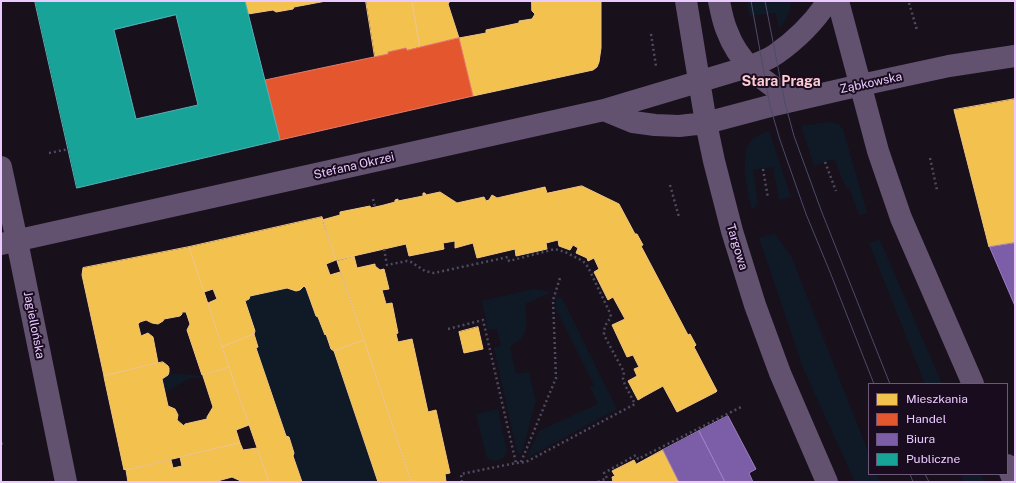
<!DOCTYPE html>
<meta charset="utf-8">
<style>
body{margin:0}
#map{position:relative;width:1016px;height:483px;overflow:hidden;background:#18101b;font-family:"Public Sans",sans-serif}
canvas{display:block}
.frame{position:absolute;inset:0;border:2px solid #ebcaff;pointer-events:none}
.legend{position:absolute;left:868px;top:383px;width:140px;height:92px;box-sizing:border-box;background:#190c1f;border:1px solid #6d5879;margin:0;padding:5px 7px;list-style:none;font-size:12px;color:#ebcaff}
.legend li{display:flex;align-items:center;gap:8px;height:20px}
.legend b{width:20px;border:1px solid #6d5879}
</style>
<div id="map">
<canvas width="1016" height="483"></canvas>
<div class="frame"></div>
<ul class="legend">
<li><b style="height:11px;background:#f2c14e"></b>Mieszkania</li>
<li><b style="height:11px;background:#e4572e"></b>Handel</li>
<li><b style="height:11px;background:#7b5ea7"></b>Biura</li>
<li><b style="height:11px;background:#17a398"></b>Publiczne</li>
</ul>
</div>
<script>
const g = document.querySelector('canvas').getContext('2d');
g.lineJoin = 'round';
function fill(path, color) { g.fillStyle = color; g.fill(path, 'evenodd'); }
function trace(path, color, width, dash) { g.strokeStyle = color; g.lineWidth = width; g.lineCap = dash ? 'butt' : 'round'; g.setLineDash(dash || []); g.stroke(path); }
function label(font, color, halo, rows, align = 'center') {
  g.font = font + ' "Public Sans",sans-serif'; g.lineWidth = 4; g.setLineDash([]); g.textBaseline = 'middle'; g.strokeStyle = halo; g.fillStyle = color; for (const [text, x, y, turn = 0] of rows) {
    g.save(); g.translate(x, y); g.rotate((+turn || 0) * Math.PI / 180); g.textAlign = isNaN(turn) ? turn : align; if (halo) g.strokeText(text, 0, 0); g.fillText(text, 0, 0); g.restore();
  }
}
fill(new Path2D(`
 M 746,1 L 791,1 C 791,12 786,20 779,29 L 776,13 L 750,16 Z
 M 828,122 L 839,124 L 843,129 L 867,213 L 859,215 L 849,187 L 846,188 L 834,159 L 814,166 L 801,126 Z
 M 769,131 L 791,197 L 779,200 L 773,167 L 753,170 L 758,203 L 752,210 C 748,192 738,155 752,140 C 757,135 763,133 769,131 Z
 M 775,234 L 791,256 L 869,454 L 869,474 L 877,474 L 880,482 L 855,482 L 804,370 L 759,238 Z
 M 880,240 L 942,384 L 925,384 L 869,243 Z
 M 304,286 L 306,288 L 325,334 L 326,334 L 334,351 L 378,482 L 302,482 L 293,456 L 294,453 L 289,437 L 286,436 L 256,348 L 258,346 L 254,334 L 245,301 L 249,299 L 250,296 L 287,288 L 296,291 L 300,290 Z
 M 534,289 L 552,292 L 525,304 C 526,315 529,330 521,339 C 518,342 514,344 510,347 L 516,374 L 529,372 L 536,401 L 521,455 L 517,452 L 494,348 L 501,346 L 497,329 L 488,330 L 482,301 Z
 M 556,296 L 562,298 L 617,409 L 527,458 L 539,431 L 598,404 L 590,387 L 594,385 L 556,309 Z
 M 168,373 L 203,376 L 203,378 L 193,378 L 186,380 L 165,393 L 162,379 L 166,377 Z
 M 498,409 L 507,451 C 504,461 496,463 487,458 L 476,414 Z
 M 961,474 L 981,474 L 984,482 L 964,482 Z`), '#101a27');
const homes = new Path2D(`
 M 245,1 L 326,1 L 294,7 L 293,9 L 276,12 L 273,10 L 248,14 Z
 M 366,1 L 412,1 L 420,47 L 407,50 L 406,48 L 388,52 L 388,54 L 375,57 Z
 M 412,1 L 450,1 L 448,4 L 459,38 L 420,47 Z
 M 532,1 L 601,1 L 601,48 L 599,62 L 597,67 L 593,70 L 473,96 L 459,38 L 486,33 L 486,30 L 519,23 L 519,21 L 532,19 L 535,14 L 532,11 Z
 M 1015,99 L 1015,243 L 989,247 L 954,110 Z
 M 582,186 L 619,204 L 635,234 L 637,234 L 643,245 L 641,246 L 688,335 L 690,334 L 696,345 L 694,347 L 717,391 L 716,392 L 677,412 L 663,386 L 643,397 L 638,400 L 628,381 L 637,376 L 634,369 L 639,367 L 633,355 L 627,357 L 612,325 L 625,319 L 613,297 L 608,300 L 594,272 L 599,269 L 594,258 L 588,261 L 587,258 L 576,253 L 578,248 L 573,245 L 570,250 L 559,246 L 558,240 L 546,243 L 547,249 L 516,256 L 515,249 L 477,258 L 473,243 L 455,248 L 455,241 L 443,243 L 444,249 L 409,256 L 406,244 L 336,260 L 322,220 L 340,215 L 340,212 L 370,206 L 371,208 L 384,205 L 395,202 L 395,200 L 398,199 L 398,201 L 423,196 L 423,193 L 425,193 L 426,195 L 440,192 L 457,203 L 484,197 L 486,201 L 489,200 L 492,195 L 497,198 L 545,187 L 547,193 Z
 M 322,217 L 336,260 L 326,264 L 330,275 L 340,272 L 364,340 L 334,351 L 331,349 L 326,334 L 325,335 L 318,317 L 316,316 L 306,288 L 304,286 L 300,290 L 296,291 L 287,288 L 250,296 L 249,299 L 245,301 L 255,331 L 254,334 L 222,347 L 208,303 L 217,299 L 213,289 L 204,292 L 189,247 Z
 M 189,247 L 229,367 L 202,375 L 187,330 L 190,324 L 186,312 L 182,312 L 182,314 L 180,316 L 164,319 L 163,321 L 158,324 L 152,323 L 146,320 L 140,322 L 138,324 L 141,336 L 148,333 L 153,337 L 158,363 L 104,376 L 82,275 L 83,268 Z
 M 354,256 L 357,268 L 375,264 L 375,266 L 380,270 L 384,269 L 389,289 L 382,290 L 386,304 L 392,303 L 398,333 L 396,334 L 398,342 L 412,339 L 428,412 L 436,410 L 450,473 L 445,474 L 446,482 L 411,482 L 364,340 L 337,261 Z
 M 478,327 L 483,349 L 464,353 L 459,332 Z
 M 254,334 L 258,347 L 256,348 L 286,436 L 289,437 L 294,453 L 293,456 L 302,482 L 269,482 L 222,347 Z
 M 364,340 L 411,481 L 407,482 L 378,482 L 334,351 Z
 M 163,362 L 168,366 L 169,368 L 169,372 L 168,375 L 162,379 L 168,406 L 175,409 L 178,415 L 177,420 L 184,426 L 185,424 L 207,419 L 207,417 L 213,407 L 203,376 L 203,375 L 229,367 L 249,425 L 236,430 L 240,443 L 126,470 L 125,469 L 124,470 L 104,377 L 104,376 Z
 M 240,443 L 243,450 L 257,448 L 269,482 L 243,482 L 232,477 L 214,482 L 128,482 L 126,470 L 171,460 L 173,468 L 182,466 L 180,457 Z
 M 663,450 L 679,482 L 613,482 L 612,477 L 615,476 L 612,471 L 634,460 L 636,464 Z`);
fill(homes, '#f2c14e');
trace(homes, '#f0c483', 1);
const shops = new Path2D(`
 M 459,38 L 473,96 L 280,140 L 265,80 L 388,54 L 388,52 L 406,48 L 407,50 Z`);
fill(shops, '#e4572e');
trace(shops, '#e67a6d', 1);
const offices = new Path2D(`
 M 1015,243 L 1015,306 L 990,248 L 991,248 L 990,247 Z
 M 728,416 L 756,469 L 749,473 L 753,482 L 725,482 L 699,431 Z
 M 699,431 L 701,435 L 725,482 L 679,482 L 663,450 Z`);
fill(offices, '#7b5ea7');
trace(offices, '#9d7ec1', 1);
const public = new Path2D(`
 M 35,1 L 245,1 L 280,140 L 77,188 ZM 176,15 L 198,105 L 136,119 L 114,30 Z`);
fill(public, '#17a398');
trace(public, '#57afb7', 1);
trace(new Path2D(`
 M 909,3 L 917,30
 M 651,34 L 656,66
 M 49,153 L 69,149
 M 930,158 L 937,190
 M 825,162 L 836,191
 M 763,169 L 768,198
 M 670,185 L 679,217
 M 373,199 L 375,207
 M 384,249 L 387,265 L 407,261 L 411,262 L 425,271 L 434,273 L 508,257 L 509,261 L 555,249 L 565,252 L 583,261 L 588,267 L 610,313 L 611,317 C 606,324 604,326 604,335 L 624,372 L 623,379 L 625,385 L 635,404 L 526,462 L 516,463 L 461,474 L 462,482
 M 448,329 L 483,320 L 516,463
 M 1,444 L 3,443
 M 521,462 L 556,378 L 553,300 L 560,278
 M 598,482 L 607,478 L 604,473 L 636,455 L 638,459 L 741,407`), '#4d4c61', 2.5, [2, 3]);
trace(new Path2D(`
 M 686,1 L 706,123 L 714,161 L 732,231 L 755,305 L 780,373 L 827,482
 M 719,1 C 721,11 723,22 727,31 C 739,64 766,85 796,100
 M 838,1 L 878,151 L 901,218 L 973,384
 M 604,110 L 633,122 L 655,125 L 679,126 L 706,123 L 770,106 L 861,85 L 949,66 L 1015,56
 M 1,167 L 17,241 L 66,482
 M 1,244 L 604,110 L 748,67 C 758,63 768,60 776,54 C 796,40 815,21 828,1
 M 1007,465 L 1014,482`), '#62516f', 22);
trace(new Path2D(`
 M 751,1 L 770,106 L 780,140 L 806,214 L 830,272 L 874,384
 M 765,1 L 785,103 L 794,136 L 821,210 L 890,384
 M 910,474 L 913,482
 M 925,474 L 929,482`), '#4b4c6a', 1);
label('12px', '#ebcaff', '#190c1f', [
 ["Ząbkowska",871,83,-12],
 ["Stefana Okrzei",354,166,-13],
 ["Targowa",737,247,73],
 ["Jagiellońska",34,325,79]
]);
label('bold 14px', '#ffccd2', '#190c1f', [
 ["Stara Praga",781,82]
]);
</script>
